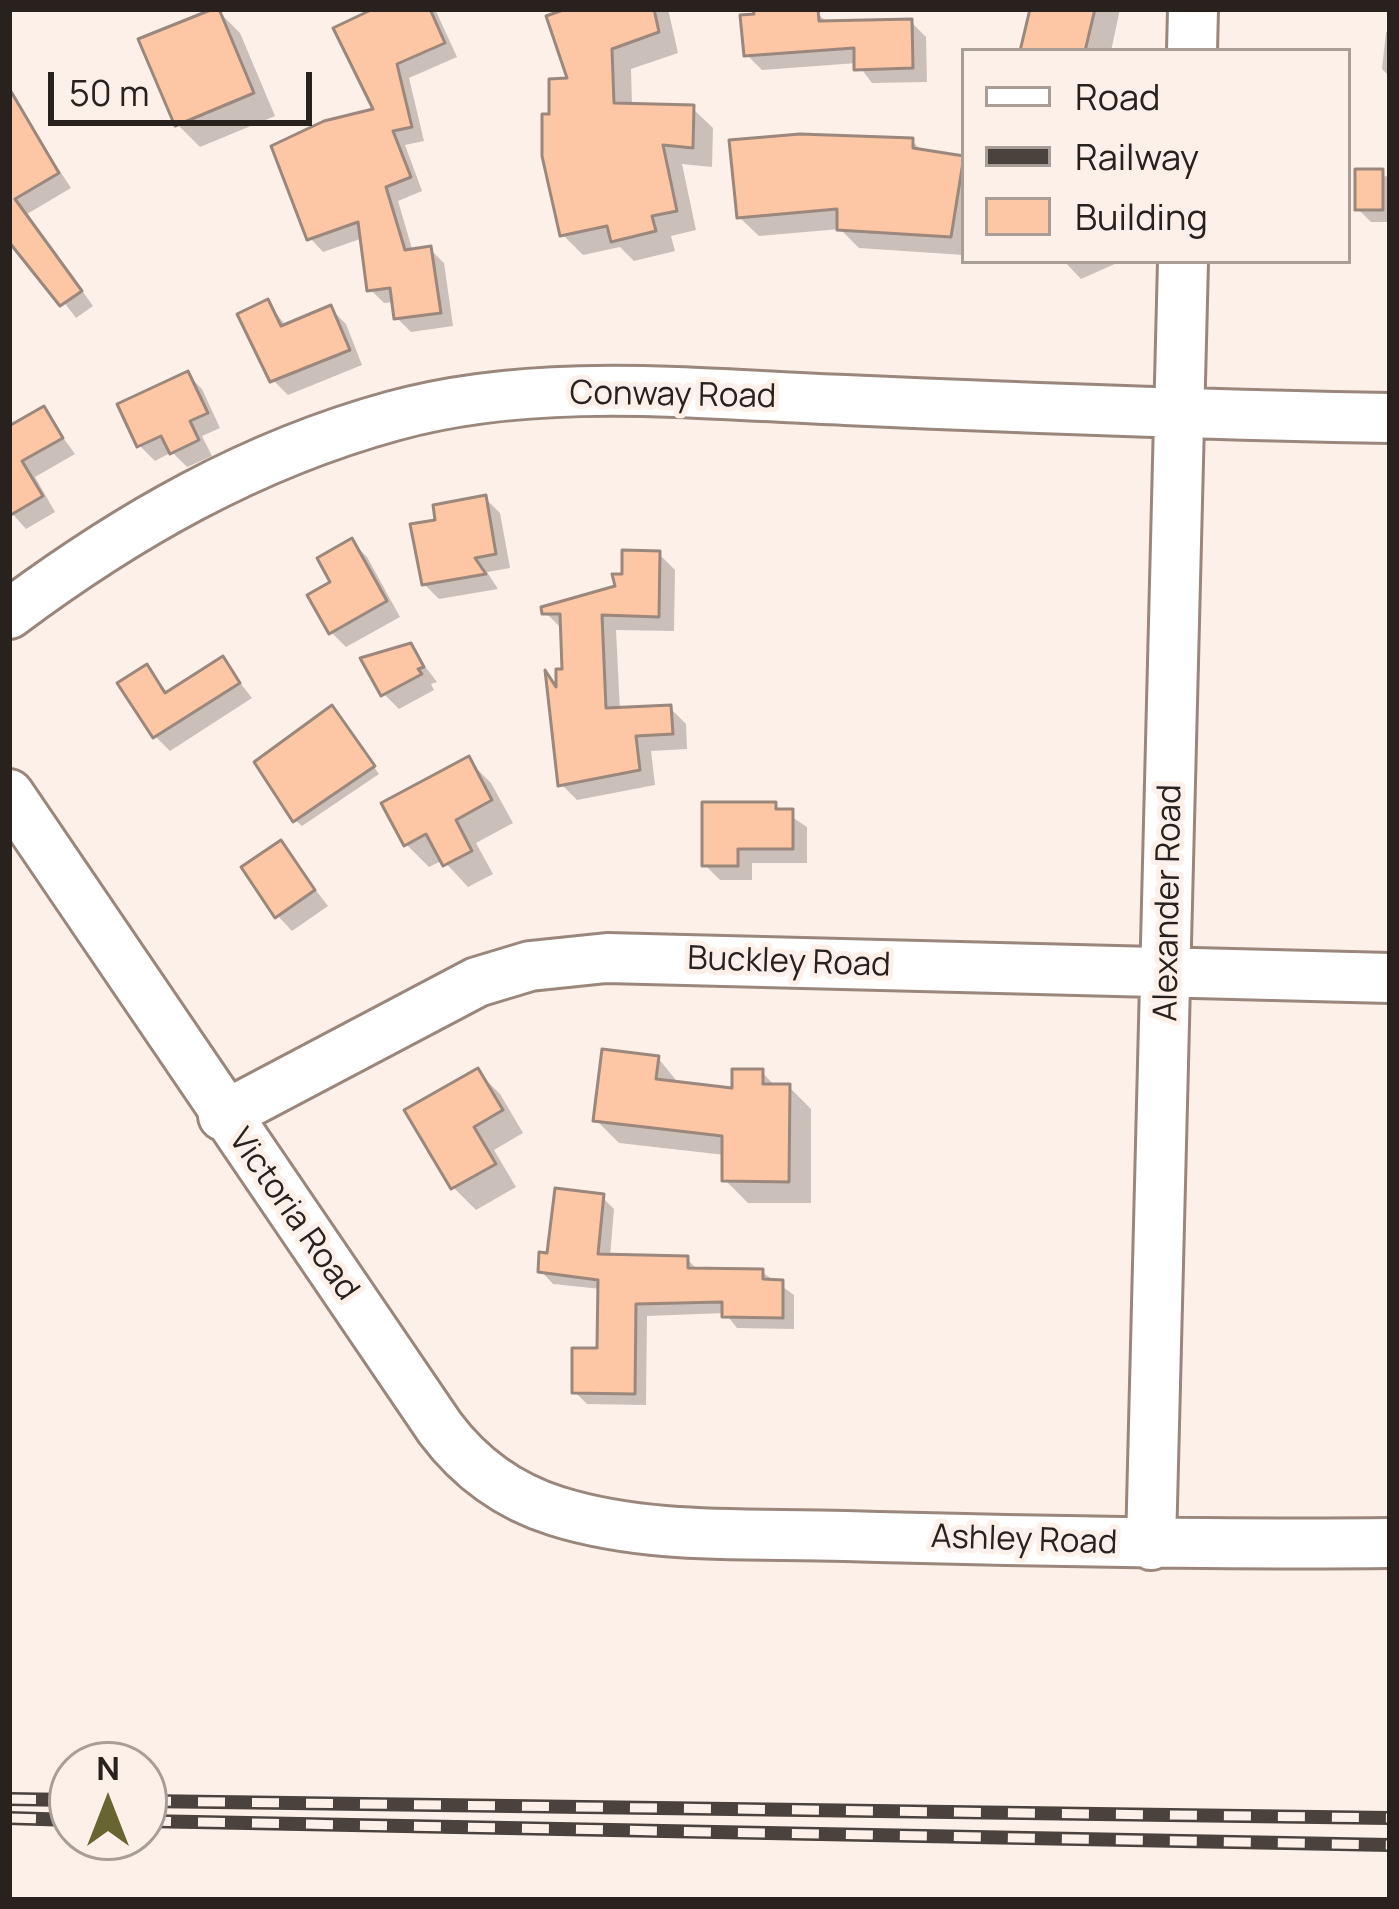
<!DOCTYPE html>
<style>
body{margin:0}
#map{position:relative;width:1399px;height:1909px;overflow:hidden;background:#fdf0e8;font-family:Manrope,sans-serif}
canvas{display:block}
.frame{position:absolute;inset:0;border:12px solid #29211d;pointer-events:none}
.legend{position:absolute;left:961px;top:48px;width:390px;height:216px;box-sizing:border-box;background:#fdf0e8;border:3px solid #a89d97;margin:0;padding:15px 21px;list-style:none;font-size:36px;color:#29211d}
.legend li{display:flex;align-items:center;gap:24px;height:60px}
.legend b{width:60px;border:3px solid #a89d97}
.north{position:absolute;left:48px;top:1741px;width:120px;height:120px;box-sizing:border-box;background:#fdf0e8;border:3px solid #a89d97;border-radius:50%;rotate:0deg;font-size:33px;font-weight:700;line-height:48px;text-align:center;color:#29211d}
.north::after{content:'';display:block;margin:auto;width:42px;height:54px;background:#686532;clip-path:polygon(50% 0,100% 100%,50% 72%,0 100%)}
.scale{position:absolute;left:48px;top:72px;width:264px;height:54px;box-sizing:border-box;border:6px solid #29211d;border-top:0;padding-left:15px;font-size:36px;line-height:42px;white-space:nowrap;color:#29211d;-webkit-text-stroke:9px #fdf0e8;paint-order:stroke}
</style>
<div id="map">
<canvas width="1399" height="1909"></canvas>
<div class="frame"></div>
<ul class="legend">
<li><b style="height:15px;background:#fff"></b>Road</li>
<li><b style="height:15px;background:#4b423d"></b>Railway</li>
<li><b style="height:33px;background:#fdc6a5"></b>Building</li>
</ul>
<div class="north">N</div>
<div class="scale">50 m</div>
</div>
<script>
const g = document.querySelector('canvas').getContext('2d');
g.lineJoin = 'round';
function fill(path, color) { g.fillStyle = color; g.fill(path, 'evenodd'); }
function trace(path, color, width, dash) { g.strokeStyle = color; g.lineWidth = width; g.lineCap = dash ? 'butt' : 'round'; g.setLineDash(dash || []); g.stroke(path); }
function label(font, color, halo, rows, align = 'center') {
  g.font = font + ' Manrope,sans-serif'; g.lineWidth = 10; g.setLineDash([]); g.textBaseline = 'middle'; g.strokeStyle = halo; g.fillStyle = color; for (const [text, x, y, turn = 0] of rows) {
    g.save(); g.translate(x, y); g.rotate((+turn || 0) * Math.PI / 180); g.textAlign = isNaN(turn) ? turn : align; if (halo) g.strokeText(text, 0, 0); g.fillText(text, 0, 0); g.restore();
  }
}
fill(new Path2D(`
 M 374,9 L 435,9 L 457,57 L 409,78 L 424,141 L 405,145 L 422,191 L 398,201 L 413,252 L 430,249 L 444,263 L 453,326 L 411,332 L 397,318 L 395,302 L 384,303 L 370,289 L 363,238 L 323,252 L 310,238 L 377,112 Z
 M 575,9 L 668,9 L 678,53 L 631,69 L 632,106 L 692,108 L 713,128 L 712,167 L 682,164 L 696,230 L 671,236 L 675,251 L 634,261 L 620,247 L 583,255 L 562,234 L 553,117 L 571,81 Z
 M 756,9 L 814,9 L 828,24 L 911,22 L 926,37 L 927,82 L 872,83 L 857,63 L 762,70 L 747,55 Z
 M 1033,9 L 1120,9 L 1111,51 L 1023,51 Z
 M 217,10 L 240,33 L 275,116 L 200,147 L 177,124 Z
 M 1386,32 L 1390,32 L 1390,77 L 1382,69 Z
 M 18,107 L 71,188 L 27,214 L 93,306 L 76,318 L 9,231 L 9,112 Z
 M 912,141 L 923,152 L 964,159 L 964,255 L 859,248 L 840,229 L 759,236 L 739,217 Z
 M 1390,176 L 1390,222 L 1371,222 L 1358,209 L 1358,178 Z
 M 1064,261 L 1116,261 L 1117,263 L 1081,279 Z
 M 268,303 L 287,327 L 331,309 L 346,324 L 362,365 L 288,395 L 273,380 Z
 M 187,374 L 202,389 L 220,428 L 202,436 L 212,456 L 187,467 L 172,452 L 155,461 L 140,446 Z
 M 43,410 L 75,454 L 35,477 L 55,512 L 26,529 L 9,510 L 9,430 Z
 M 485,498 L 500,513 L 510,568 L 487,572 L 498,589 L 439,599 L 424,584 L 439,522 Z
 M 352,542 L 367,557 L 400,617 L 346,647 L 331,632 L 334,583 Z
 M 659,554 L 675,570 L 674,631 L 616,630 L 620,711 L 670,708 L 686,724 L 687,749 L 651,751 L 655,785 L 577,800 L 561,784 L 549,678 L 559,688 L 565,672 L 561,628 L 545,612 L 618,588 L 625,577 Z
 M 410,647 L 437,682 L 431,684 L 434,690 L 399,709 L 384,694 Z
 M 222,660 L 252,698 L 170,751 L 155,736 L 146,668 L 169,694 Z
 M 338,716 L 379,774 L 302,826 L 295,820 Z
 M 468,760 L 491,783 L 513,823 L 476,843 L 493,874 L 468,887 L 443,860 L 429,867 L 406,844 Z
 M 774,805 L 807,827 L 807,863 L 752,863 L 752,880 L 720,880 L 705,865 Z
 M 280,844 L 328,906 L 292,931 L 278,916 Z
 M 658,1058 L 680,1085 L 735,1091 L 762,1072 L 776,1087 L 789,1087 L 811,1109 L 811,1203 L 748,1203 L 725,1180 L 725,1155 L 619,1143 L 596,1120 Z
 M 478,1072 L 500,1094 L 523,1133 L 494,1150 L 516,1187 L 476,1210 L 454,1188 L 409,1111 Z
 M 602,1197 L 614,1209 L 610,1257 L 687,1259 L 699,1271 L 762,1272 L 794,1295 L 794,1329 L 737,1328 L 725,1313 L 647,1316 L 646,1405 L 587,1404 L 575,1392 L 600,1351 L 601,1289 L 553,1284 L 541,1271 Z`), '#0003');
const building = new Path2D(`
 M 213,9 L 219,9 L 254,93 L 175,126 L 138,39 Z
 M 373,9 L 430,9 L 445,43 L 397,64 L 412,127 L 393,131 L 411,177 L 386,187 L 405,250 L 431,246 L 441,313 L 394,319 L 390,288 L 367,291 L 358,222 L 307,240 L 271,146 L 324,121 L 373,109 L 333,28 Z
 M 566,9 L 654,9 L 659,32 L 612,49 L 614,103 L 694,105 L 693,148 L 663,145 L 677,211 L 652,216 L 656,231 L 611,242 L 607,226 L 560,236 L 542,156 L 542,114 L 549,114 L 549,79 L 567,78 L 546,16 Z
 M 753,9 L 818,9 L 819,21 L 912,19 L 913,68 L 854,70 L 854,48 L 744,56 L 740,15 L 754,14 Z
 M 1030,9 L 1095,9 L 1085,51 L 1020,51 Z
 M 9,88 L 59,173 L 15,199 L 82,291 L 60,306 L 9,242 Z
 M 800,134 L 913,138 L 913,148 L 964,156 L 951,237 L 837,230 L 837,209 L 737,218 L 729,140 Z
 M 1355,169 L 1383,169 L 1383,210 L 1355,210 Z
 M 268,299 L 281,326 L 331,305 L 350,350 L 270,382 L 237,314 Z
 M 188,371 L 208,413 L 190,421 L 199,440 L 170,454 L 161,436 L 137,447 L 117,404 Z
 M 44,406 L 63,438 L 22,461 L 43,496 L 9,516 L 9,426 Z
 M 486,495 L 496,554 L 475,558 L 486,574 L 422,585 L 410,524 L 435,520 L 433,505 Z
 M 352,538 L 387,601 L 329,634 L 307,595 L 330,582 L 317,558 Z
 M 622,550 L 660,551 L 659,617 L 602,615 L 606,708 L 671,705 L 673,734 L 636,736 L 640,770 L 558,786 L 545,670 L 556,687 L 556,669 L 562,669 L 560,614 L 542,614 L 541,607 L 615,586 L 612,574 L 622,574 Z
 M 411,643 L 424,667 L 418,669 L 422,674 L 381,696 L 360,658 Z
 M 223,656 L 240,683 L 153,738 L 117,683 L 147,664 L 165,693 Z
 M 332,705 L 375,766 L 293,822 L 254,762 Z
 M 469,756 L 492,800 L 456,820 L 472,851 L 443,866 L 426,834 L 404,846 L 381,803 Z
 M 702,802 L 776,802 L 776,809 L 793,809 L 793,849 L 738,849 L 738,866 L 702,866 Z
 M 281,840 L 315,890 L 275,918 L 241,867 Z
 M 602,1049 L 659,1056 L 656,1079 L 732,1088 L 732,1069 L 763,1069 L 763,1084 L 790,1084 L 789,1182 L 722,1181 L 722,1136 L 593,1121 Z
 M 478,1068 L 503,1110 L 474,1127 L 496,1164 L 451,1189 L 404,1110 Z
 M 555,1188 L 604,1194 L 598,1254 L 688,1256 L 688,1268 L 763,1269 L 763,1279 L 783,1280 L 783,1318 L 722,1317 L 722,1302 L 636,1304 L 635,1394 L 572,1393 L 572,1348 L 597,1348 L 598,1280 L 538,1272 L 539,1252 L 547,1253 Z`);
fill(building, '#fdc6a5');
trace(building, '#9b877c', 3);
const minor = new Path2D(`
 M 1192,51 L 1193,9
 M 9,614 C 127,526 251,455 393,416 C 537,376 698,394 845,400 C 1027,408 1208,415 1390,418
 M 9,794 L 440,1428 C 470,1468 508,1496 556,1511 C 648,1540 750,1533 845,1536 C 1027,1541 1208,1545 1390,1543
 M 223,1116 L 477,982 L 530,966 L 607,958 L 1390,978
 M 1151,1545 L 1183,261`);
trace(minor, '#9a867b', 54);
trace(minor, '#fff', 48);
const rail = new Path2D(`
 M 9,1799 L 72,1800
 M 144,1801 L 1390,1818
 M 9,1818 L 72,1820
 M 144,1821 L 1390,1845`);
trace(rail, '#4b423d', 14);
trace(rail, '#fdf0e8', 9, [27]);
label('33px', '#29211d', '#fdf0e8', [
 ["Conway Road",673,396,1],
 ["Alexander Road",1169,903,-89],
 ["Buckley Road",789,963,2],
 ["Victoria Road",293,1215,55],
 ["Ashley Road",1024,1541,2]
]);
</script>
